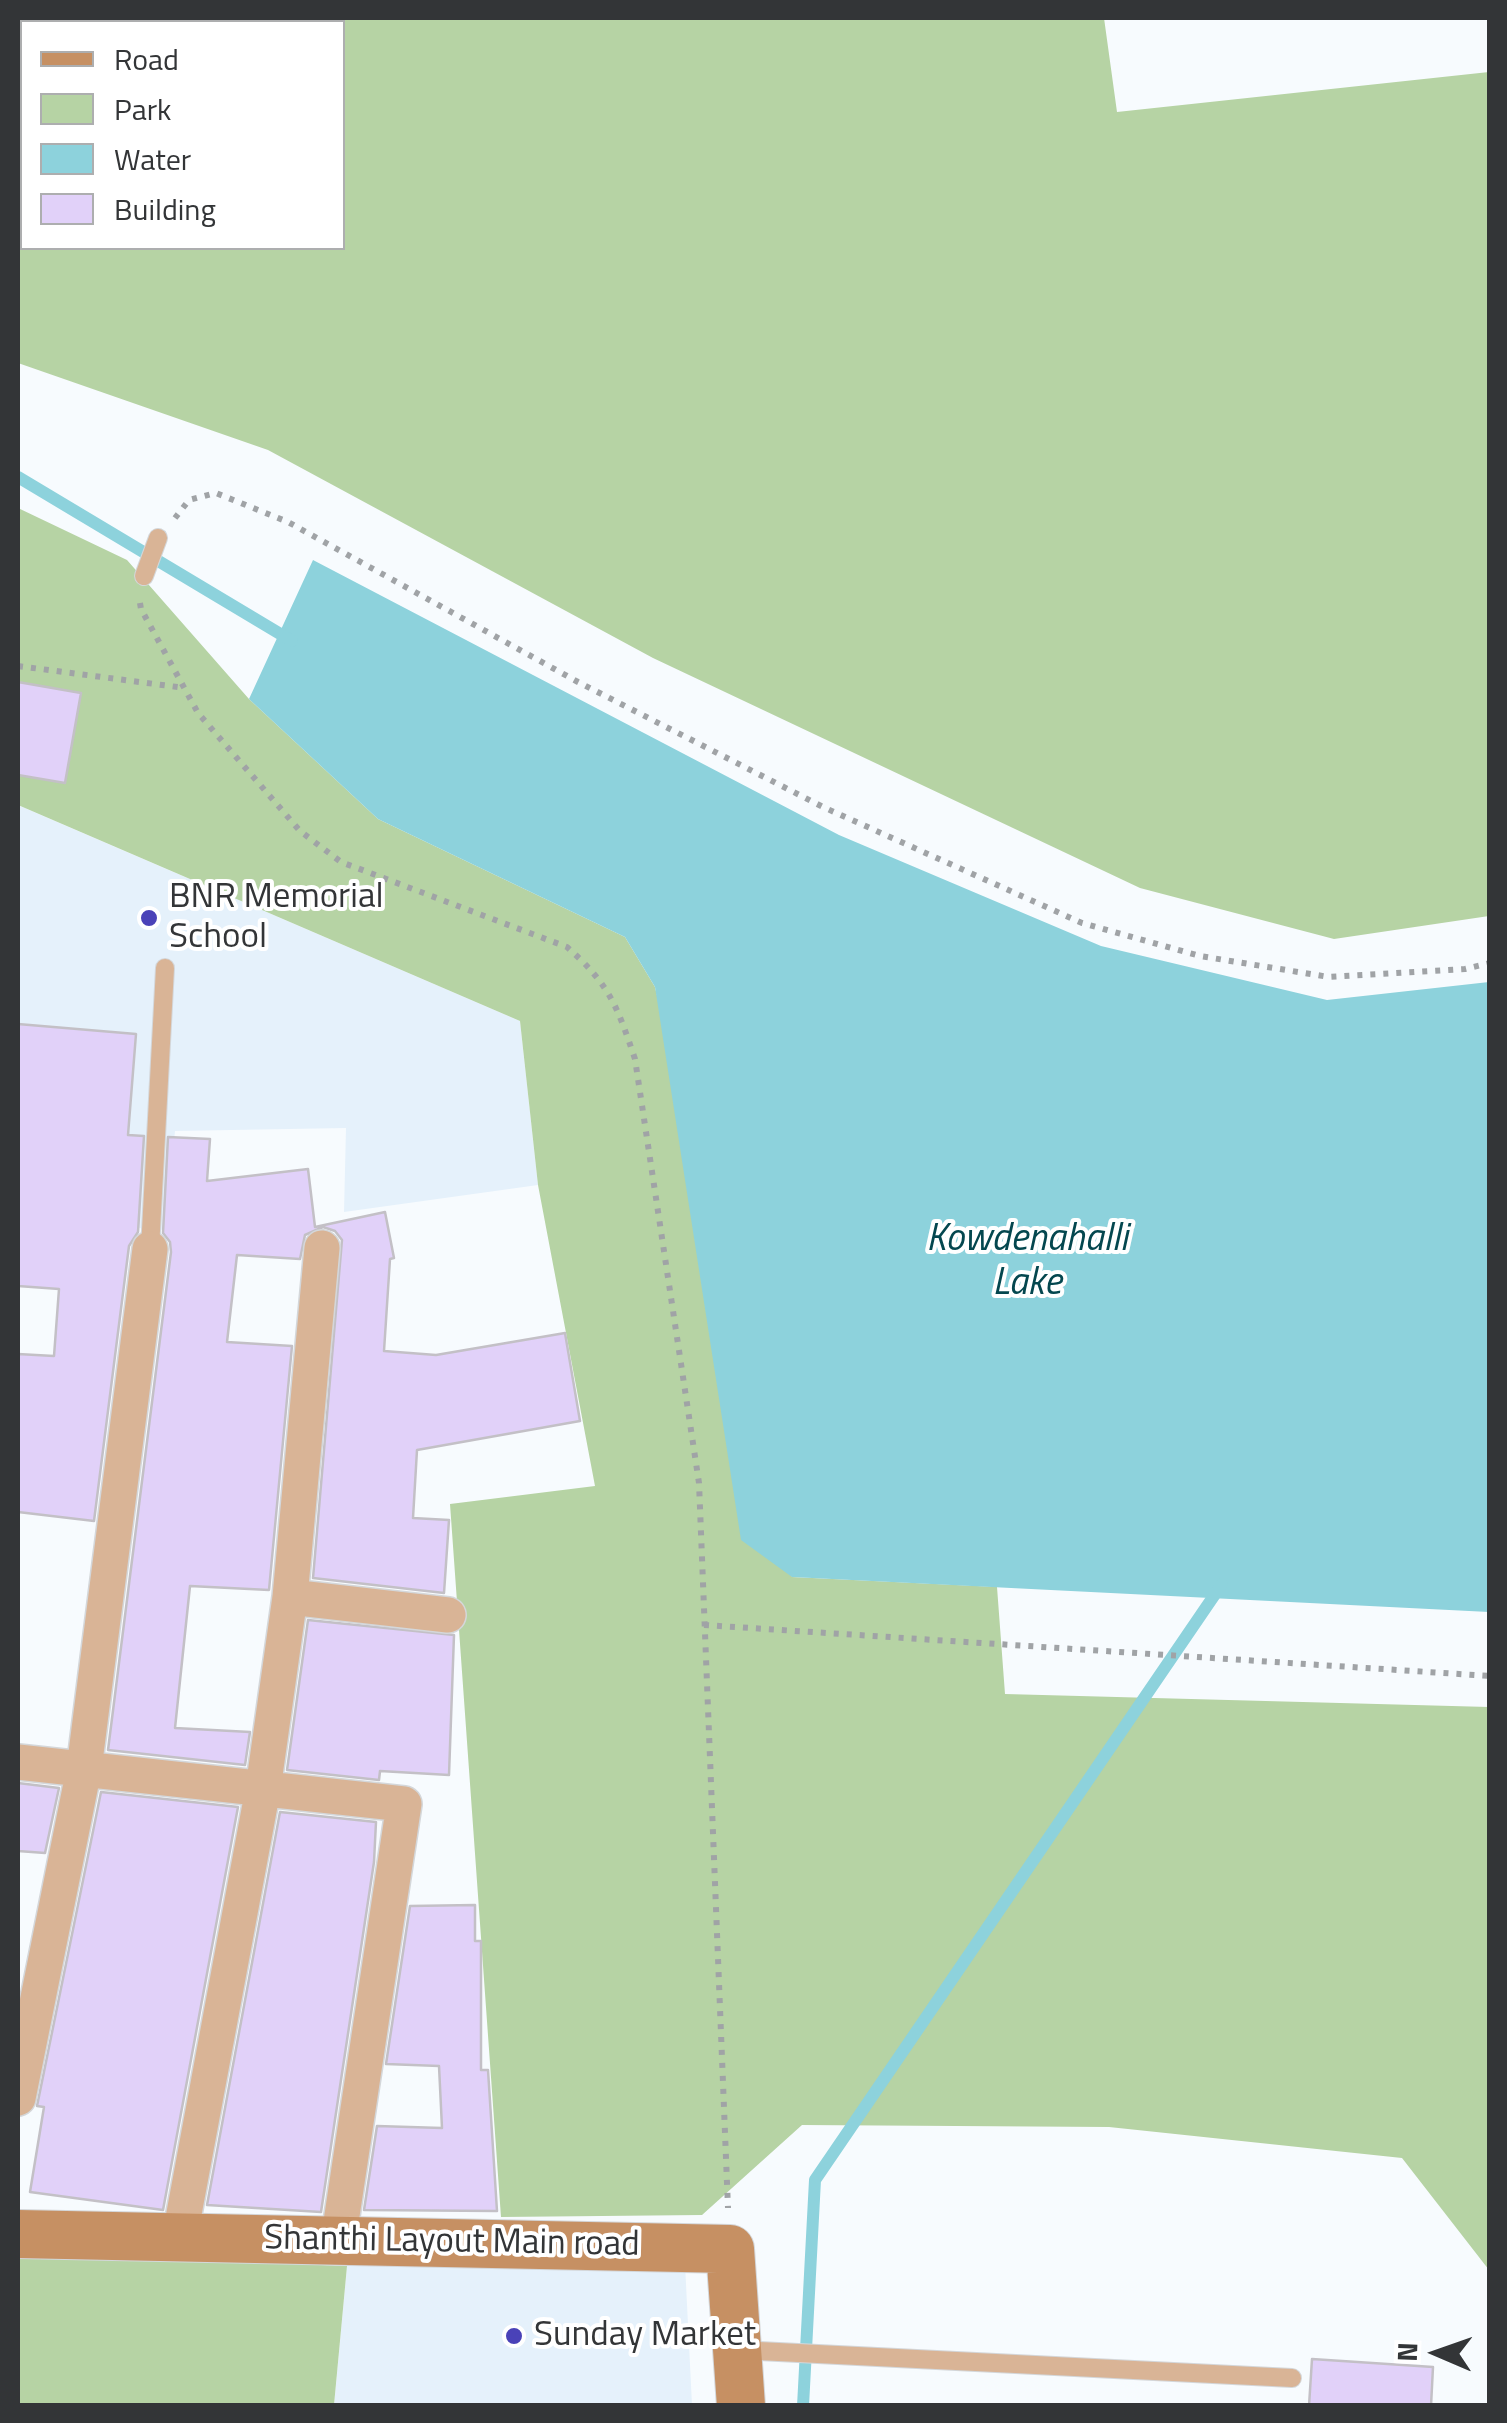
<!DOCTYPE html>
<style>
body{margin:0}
#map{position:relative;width:1507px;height:2423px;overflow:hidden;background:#f7fbfe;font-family:"Titillium Web",sans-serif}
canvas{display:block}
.frame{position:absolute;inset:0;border:20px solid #333537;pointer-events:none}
.legend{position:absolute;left:20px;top:20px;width:325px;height:230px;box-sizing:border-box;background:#fff;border:2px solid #adaeaf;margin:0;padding:12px 18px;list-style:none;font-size:30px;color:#333537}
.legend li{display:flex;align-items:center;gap:20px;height:50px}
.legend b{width:50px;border:2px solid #adaeaf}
.north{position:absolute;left:1387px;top:2303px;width:100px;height:100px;-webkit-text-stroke:8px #fff;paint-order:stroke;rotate:272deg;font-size:28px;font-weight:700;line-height:40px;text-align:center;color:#333537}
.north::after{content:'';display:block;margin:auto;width:35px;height:45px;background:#333537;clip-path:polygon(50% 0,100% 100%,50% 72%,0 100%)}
</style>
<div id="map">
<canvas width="1507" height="2423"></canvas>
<div class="frame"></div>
<ul class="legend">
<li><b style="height:12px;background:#c69063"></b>Road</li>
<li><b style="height:28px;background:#b6d3a4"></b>Park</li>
<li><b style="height:28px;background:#8dd2dc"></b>Water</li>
<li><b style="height:28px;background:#e1d1f9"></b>Building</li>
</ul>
<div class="north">N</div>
</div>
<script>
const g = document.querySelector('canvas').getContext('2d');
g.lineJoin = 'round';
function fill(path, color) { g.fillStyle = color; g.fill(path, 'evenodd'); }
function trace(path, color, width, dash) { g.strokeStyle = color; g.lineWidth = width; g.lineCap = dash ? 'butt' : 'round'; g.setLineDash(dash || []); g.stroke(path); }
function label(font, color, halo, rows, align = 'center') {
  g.font = font + ' "Titillium Web",sans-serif'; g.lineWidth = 8; g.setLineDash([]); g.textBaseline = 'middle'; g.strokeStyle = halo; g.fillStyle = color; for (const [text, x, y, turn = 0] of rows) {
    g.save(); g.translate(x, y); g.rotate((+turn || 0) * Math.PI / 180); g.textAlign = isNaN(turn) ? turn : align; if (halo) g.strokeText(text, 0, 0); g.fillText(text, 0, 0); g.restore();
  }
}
fill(new Path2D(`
 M 20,806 L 520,1021 L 538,1185 L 344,1212 L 346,1128 L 175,1131 L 165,1230 L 18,1219 Z
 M 685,2264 L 692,2405 L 334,2406 L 347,2266 Z`), '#e5f1fb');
fill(new Path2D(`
 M 18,18 L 1104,18 L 1117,112 L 1489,72 L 1489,916 L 1334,939 L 1140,888 L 653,658 L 268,450 L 18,363 ZM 22,22 L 342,22 L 342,248 L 22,248 Z
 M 18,508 L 127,560 L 249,699 L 378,819 L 625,937 L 655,987 L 792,1577 L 997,1587 L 1005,1694 L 1489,1707 L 1489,2270 L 1402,2158 L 1109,2127 L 802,2125 L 702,2215 L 501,2217 L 450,1504 L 595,1486 L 538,1185 L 520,1021 L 18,805 Z
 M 18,2253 L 347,2266 L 334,2405 L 18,2406 Z`), '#b6d3a4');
fill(new Path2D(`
 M 313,560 L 839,835 L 1101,946 L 1327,1000 L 1489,982 L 1489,1612 L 792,1577 L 741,1540 L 655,987 L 625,937 L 378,819 L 249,699 Z`), '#8dd2dc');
trace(new Path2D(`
 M 18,477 L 292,641
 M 803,2406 L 815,2180 L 1222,1584`), '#8dd2dc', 12);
const building = new Path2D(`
 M 18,682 L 81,693 L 65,783 L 18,775 Z
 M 18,1024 L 136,1034 L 128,1135 L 144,1136 L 138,1232 L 129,1246 L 94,1521 L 18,1512 L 18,1354 L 54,1356 L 59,1289 L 18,1286 Z
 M 168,1137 L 210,1139 L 207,1181 L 308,1169 L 315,1227 L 385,1212 L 394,1258 L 390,1259 L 384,1351 L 436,1355 L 565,1333 L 580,1421 L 417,1450 L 413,1518 L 449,1520 L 444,1593 L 313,1578 L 342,1240 L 335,1231 L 323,1227 L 305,1235 L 300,1259 L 237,1255 L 227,1342 L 292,1346 L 269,1590 L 190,1586 L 175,1728 L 250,1732 L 245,1765 L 108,1750 L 171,1252 L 170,1242 L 163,1233 Z
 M 308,1620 L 454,1635 L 449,1775 L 380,1771 L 379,1780 L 287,1770 Z
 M 18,1783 L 59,1788 L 45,1853 L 18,1851 Z
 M 101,1792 L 238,1807 L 163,2210 L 30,2192 L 44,2107 L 37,2106 Z
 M 280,1812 L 376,1822 L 374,1862 L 321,2212 L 207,2205 Z
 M 475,1905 L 475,1941 L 481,1941 L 481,2070 L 488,2070 L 497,2211 L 364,2210 L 377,2126 L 442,2128 L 439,2066 L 386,2064 L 410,1906 Z
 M 1312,2359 L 1433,2367 L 1431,2406 L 1309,2406 Z`);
fill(building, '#e1d1f9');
trace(building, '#c3c0c6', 2.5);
const lane = new Path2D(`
 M 144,576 L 158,538
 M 150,1249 L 165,968
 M 739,2350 L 1292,2378`);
const street = new Path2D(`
 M 290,1597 L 448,1615
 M 18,1762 L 404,1804 L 338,2242
 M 18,2098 L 84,1769 L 150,1249
 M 180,2235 L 263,1789 L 290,1597 L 322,1248`);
const secondary = new Path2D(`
 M 18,2234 L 730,2249 L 741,2406`);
trace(lane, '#d4d7da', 20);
trace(street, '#d4d7da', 38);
trace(secondary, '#d4d7da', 50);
trace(new Path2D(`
 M 175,518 L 189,500 L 216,493 L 288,522 L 578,682 L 823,807 L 1082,923 L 1200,956 L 1329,977 L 1465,969 L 1490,963
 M 140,603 L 141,609 L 198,713 L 300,831 L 341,862 L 567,947 C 610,985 617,1006 635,1059 L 699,1483 L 728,2208
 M 18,666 L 185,688
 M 704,1625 L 1490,1676`), '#a0a3a6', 6, [5, 8]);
trace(lane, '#d9b496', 18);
trace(street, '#d9b496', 35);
trace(secondary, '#c69063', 48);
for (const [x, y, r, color] of [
 [149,918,10,"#4a42b8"],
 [514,2336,10,"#4a42b8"]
]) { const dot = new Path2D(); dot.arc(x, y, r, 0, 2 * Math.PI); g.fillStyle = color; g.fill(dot); trace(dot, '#fff', 4); }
label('35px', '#333537', '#fff', [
 ["BNR Memorial",169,898],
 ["School",169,938],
 ["Sunday Market",534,2336]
], 'left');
label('35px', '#333537', '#fff', [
 ["Shanthi Layout Main road",452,2243,1]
]);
label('italic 38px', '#04474f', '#fff', [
 ["Kowdenahalli",1027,1241],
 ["Lake",1027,1285]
]);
</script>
